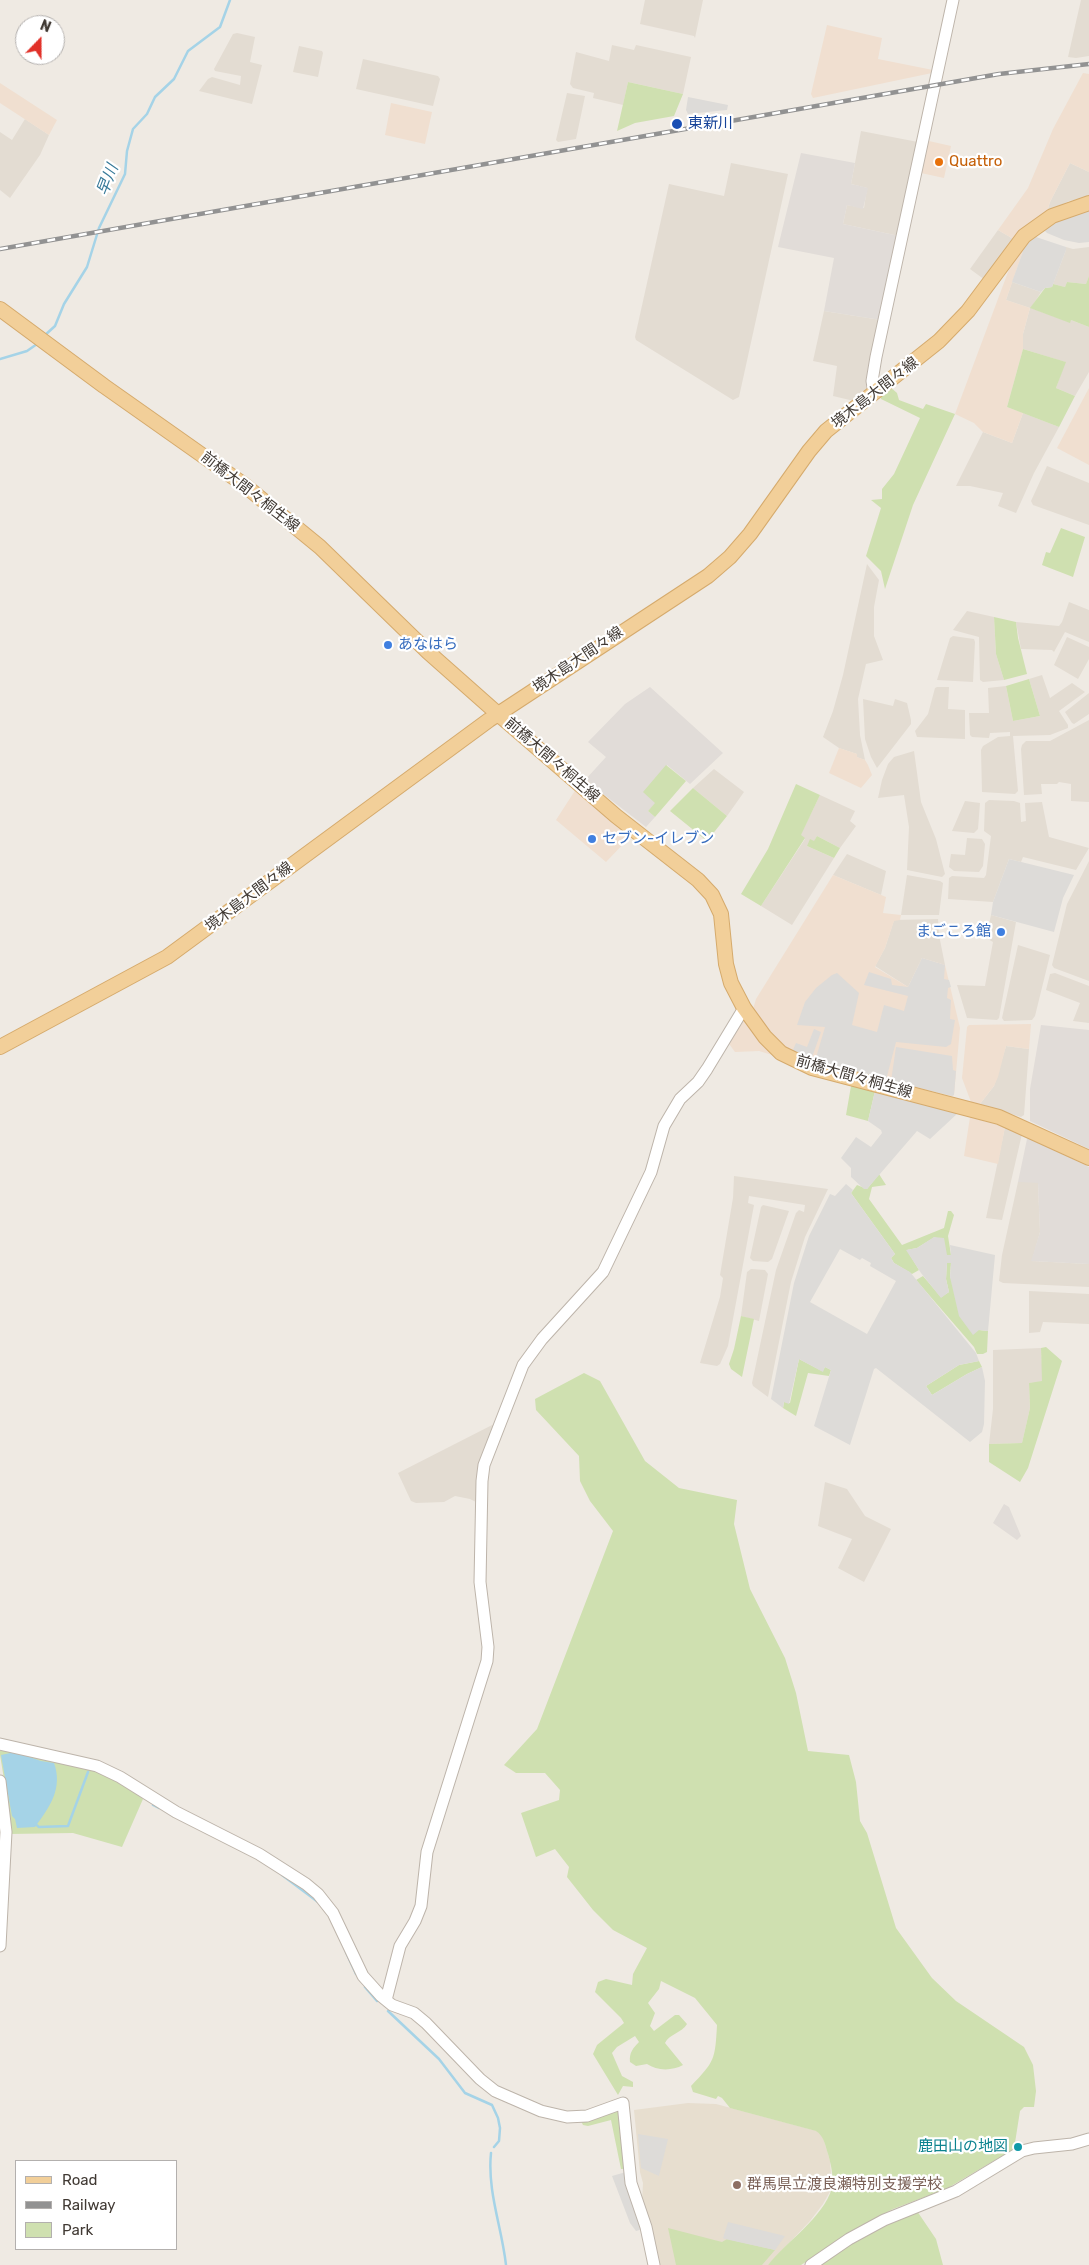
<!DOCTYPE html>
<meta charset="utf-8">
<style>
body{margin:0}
#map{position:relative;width:1089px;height:2265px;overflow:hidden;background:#efeae3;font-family:Rubik,sans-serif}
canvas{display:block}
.legend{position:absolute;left:15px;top:2160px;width:162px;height:90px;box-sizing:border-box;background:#fff;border:1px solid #b3b0ae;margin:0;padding:6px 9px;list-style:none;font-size:15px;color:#413a34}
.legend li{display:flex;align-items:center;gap:10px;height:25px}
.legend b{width:25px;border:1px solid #b3b0ae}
.north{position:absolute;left:15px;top:15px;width:50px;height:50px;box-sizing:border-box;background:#fff;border:1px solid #b3b0ae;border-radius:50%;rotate:22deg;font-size:14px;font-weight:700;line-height:20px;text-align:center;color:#413a34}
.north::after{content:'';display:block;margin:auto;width:18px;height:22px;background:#e13028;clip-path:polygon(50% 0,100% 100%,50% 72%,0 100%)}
</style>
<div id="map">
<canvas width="1089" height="2265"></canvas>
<ul class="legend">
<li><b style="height:6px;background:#f2cf99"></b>Road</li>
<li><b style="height:6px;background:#929292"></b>Railway</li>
<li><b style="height:14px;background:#cfe0b0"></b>Park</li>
</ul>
<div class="north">N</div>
</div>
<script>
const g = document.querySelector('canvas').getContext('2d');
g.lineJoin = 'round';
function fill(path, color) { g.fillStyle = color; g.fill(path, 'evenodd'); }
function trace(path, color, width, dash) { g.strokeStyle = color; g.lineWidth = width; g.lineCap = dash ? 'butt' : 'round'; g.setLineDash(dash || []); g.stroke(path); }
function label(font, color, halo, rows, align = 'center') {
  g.font = font + ' Rubik,"Noto Sans JP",sans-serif'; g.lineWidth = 4.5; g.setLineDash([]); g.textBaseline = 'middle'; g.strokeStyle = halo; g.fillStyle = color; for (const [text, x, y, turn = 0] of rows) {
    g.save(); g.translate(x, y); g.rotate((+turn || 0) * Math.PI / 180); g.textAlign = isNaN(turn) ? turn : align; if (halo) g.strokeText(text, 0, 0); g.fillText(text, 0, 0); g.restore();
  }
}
fill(new Path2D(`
 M 645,0 L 703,0 L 695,38 L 694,36 L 640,24 Z
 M 1081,0 L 1089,0 L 1089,56 L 1076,58 L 1068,57 Z
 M 237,33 L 255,37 L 250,62 L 262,65 L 252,104 L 199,91 L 208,79 L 212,77 L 240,85 L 241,76 L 215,71 L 214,69 L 233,34 Z
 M 612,45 L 634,50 L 636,45 L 691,57 L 683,94 L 628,82 L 623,105 L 593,98 L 594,93 L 573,88 L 570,84 L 576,52 L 609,61 Z
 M 299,46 L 322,51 L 323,53 L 318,77 L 293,72 Z
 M 363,59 L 438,76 L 440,79 L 433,106 L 356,89 Z
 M 567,93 L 585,96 L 576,139 L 558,142 L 556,140 Z
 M 25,119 L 49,135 L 40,155 L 10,198 L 0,190 L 0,132 L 12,140 Z
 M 861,131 L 918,142 L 899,236 L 843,224 L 847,205 L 864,208 L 867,188 L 851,184 Z
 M 731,163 L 788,174 L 739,397 L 733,400 L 636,340 L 635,337 L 669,184 L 724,196 Z
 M 1070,163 L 1089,172 L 1089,197 L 1069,201 L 1047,212 L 1050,202 Z
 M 998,230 L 1015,240 L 985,280 L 970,269 Z
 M 1066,247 L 1073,249 L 1089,247 L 1089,276 L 1086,284 L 1067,282 L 1065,287 L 1053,284 L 1066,250 Z
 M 1012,282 L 1041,292 L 1031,308 L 1069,322 L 1071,320 L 1089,327 L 1089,372 L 1075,396 L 1056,388 L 1065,362 L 1023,349 L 1023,334 L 1030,308 L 1006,300 Z
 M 824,311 L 881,320 L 869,389 L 854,401 L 833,396 L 837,366 L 813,361 Z
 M 1023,413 L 1059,427 L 1034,473 L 1016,513 L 998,506 L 1003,493 L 970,486 L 956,486 L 983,432 L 1012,443 Z
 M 1047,466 L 1089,483 L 1089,525 L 1033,505 L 1031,501 Z
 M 867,564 L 879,580 L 874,607 L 874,636 L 883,660 L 866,664 L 858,699 L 860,735 L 865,760 L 856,757 L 857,754 L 839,748 L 823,737 L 833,711 L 843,675 Z
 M 1069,602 L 1089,610 L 1089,642 L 1065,632 L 1054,652 L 1052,650 L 1021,649 L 1016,622 L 1059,626 L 1062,622 Z
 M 967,611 L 994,617 L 996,654 L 1004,680 L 983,682 L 980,680 L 979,637 L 953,630 Z
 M 953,636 L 974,639 L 975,642 L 973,682 L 937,680 L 950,638 Z
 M 1067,637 L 1089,647 L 1089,659 L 1078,679 L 1054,665 Z
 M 1042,675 L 1050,698 L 1072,683 L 1085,692 L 1059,711 L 1068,725 L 1068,728 L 1050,735 L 1013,736 L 1018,791 L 1015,794 L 982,792 L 981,750 L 983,746 L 998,737 L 1010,736 L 1010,732 L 990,733 L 989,738 L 972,737 L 970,735 L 969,713 L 989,713 L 988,688 L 1006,686 L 1013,721 L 1040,716 L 1029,679 Z
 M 937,687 L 949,687 L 948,709 L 965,710 L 965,739 L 917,737 L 915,731 L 928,714 L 935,688 Z
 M 1089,693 L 1089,714 L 1074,724 L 1072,723 L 1065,712 Z
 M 863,699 L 893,706 L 895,699 L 907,703 L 911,720 L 911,724 L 877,768 L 871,757 L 865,739 Z
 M 1089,720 L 1089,802 L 1071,801 L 1071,784 L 1059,782 L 1057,784 L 1041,784 L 1042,794 L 1024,795 L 1021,749 L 1022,745 L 1026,741 L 1050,741 Z
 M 914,751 L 921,802 L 936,839 L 945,874 L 942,877 L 907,870 L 909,827 L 904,795 L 878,798 L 882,780 L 888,764 L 894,757 Z
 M 714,769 L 744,792 L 727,816 L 693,788 Z
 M 820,795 L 855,811 L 850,821 L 856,826 L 840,848 L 817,836 L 814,842 L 807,846 L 834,858 L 792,925 L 761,906 L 805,839 L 800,836 Z
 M 989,800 L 1014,801 L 1020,803 L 1021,822 L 1026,821 L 1025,803 L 1042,802 L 1049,837 L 1089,848 L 1076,870 L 1023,857 L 1021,862 L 1009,859 L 993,902 L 948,899 L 949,878 L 952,876 L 984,878 L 986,875 L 991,836 L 984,831 L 985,803 Z
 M 965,801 L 980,803 L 978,829 L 974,833 L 952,831 Z
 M 967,838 L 982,839 L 985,844 L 983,866 L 979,872 L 954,871 L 949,867 L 951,854 L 965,855 Z
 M 847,854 L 886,871 L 881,895 L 833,875 Z
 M 1089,861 L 1089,981 L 1054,968 L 1052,965 L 1067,904 Z
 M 907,875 L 940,881 L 943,883 L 939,915 L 901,915 Z
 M 991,915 L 1016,922 L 999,1018 L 997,1020 L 967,1018 L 957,985 L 985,986 L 993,942 L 986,938 Z
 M 938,919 L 939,935 L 945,965 L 922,958 L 908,987 L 875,966 L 885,948 L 894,920 Z
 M 1018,945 L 1050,955 L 1035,1016 L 1032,1020 L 1004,1021 L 1002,1018 Z
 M 1055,973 L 1089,986 L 1089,1023 L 1073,1021 L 1080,1003 L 1046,990 L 1050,974 Z
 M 1006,1046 L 1029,1049 L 1024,1115 L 1021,1117 L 980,1104 L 994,1086 Z
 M 1005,1127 L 1022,1134 L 1002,1220 L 986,1218 Z
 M 734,1176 L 828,1189 L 805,1237 L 791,1282 L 768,1397 L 753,1386 L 752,1383 L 776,1270 L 796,1213 L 799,1210 L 804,1212 L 805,1205 L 749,1196 L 748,1203 L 754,1205 L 728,1346 L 720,1364 L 717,1366 L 700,1363 L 720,1297 L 723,1278 L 720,1275 L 733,1198 Z
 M 1018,1182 L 1038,1182 L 1040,1232 L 1032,1261 L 1089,1264 L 1089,1287 L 1003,1283 L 999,1281 L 1002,1255 Z
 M 763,1205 L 789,1211 L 772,1259 L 768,1262 L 753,1261 L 750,1258 L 761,1207 Z
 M 751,1269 L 765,1270 L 768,1274 L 759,1321 L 741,1316 L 747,1272 Z
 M 1029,1291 L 1089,1294 L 1089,1324 L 1043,1322 L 1040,1332 L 1029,1333 Z
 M 1041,1348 L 1043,1382 L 1029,1383 L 1030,1408 L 1022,1443 L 989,1444 L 993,1409 L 993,1350 Z
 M 498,1422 L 490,1452 L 482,1505 L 470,1499 L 455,1496 L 444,1502 L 416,1503 L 411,1501 L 398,1473 Z
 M 825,1482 L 847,1489 L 865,1516 L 891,1529 L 864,1582 L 838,1568 L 852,1539 L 818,1526 Z`), '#e3dcd2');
fill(new Path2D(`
 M 827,25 L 882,38 L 878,59 L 933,70 L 932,73 L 813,98 L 811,94 Z
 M 1083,73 L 1089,74 L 1089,172 L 1070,163 L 1050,202 L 1047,212 L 1015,240 L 998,230 L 1028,188 L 1053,129 Z
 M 0,83 L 57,120 L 49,135 L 0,103 Z
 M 391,103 L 432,112 L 425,144 L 385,135 Z
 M 929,141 L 951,146 L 944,178 L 921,173 L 927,142 Z
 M 1027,240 L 1006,300 L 1030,308 L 1023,334 L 1023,349 L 1007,407 L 1023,413 L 1012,443 L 983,432 L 974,423 L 955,414 L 1011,264 Z
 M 1089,388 L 1089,465 L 1057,448 Z
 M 839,748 L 857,754 L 857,757 L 865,760 L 868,765 L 872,775 L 861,788 L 829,773 Z
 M 576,789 L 632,835 L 606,862 L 556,820 Z
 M 833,875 L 886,897 L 883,913 L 901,915 L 900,920 L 894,921 L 885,948 L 875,967 L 908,987 L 922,958 L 945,965 L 960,1028 L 954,1095 L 952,1096 L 811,1060 L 788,1049 L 778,1041 L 753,1009 L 756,999 Z
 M 740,1019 L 744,1021 L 772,1055 L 759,1051 L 735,1052 L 727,1041 Z
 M 1031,1024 L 1029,1049 L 1006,1046 L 998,1077 L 994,1086 L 980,1104 L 971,1102 L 962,1078 L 967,1027 L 969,1025 Z
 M 970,1117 L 1005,1127 L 998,1164 L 964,1156 Z`), '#f0dfd0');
fill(new Path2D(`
 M 801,153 L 855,163 L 851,184 L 868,188 L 863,209 L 847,205 L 843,224 L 899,236 L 881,320 L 824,311 L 834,258 L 778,247 Z
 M 650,687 L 723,753 L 690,784 L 667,765 L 656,803 L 648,811 L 655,817 L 646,827 L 585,780 L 606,757 L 588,742 L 625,704 Z
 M 1041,1025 L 1089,1030 L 1089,1149 L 1030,1121 L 1030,1089 Z
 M 1030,1138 L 1089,1167 L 1089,1264 L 1031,1261 L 1040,1232 L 1038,1183 L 1018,1182 L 1027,1139 Z
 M 1004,1504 L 1009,1507 L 1021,1536 L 1017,1540 L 993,1523 Z`), '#e1dcd8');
fill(new Path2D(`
 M 688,2103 L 716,2104 L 817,2131 L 822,2134 L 830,2161 L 832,2188 L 823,2204 L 810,2221 L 768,2265 L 660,2265 L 642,2202 L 643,2183 L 640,2172 L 634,2110 Z`), '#e7decf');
fill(new Path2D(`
 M 628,82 L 683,94 L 674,116 L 635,123 L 617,131 Z
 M 1089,276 L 1089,327 L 1071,320 L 1070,323 L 1030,308 L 1045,288 L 1052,287 L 1053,284 L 1065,287 L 1067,282 L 1086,284 Z
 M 1023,349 L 1066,362 L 1056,388 L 1075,396 L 1059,427 L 1007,407 Z
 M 889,386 L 897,393 L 899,400 L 923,409 L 926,404 L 955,414 L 913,505 L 885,589 L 881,571 L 866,556 L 881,508 L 871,500 L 882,499 L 882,489 L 894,474 L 920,418 L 881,399 L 880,394 Z
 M 1061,528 L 1085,537 L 1073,577 L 1042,565 L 1046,552 L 1050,553 Z
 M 994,617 L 1016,622 L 1018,638 L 1027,674 L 1004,680 L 996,654 Z
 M 1029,679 L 1040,716 L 1013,721 L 1006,686 Z
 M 666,765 L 686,781 L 655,817 L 648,811 L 655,803 L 643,792 Z
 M 796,784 L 820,795 L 801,835 L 805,838 L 761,906 L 741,894 L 768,849 Z
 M 693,788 L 727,816 L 707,841 L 670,811 Z
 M 817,836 L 840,848 L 834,858 L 807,846 L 810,839 L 814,841 Z
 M 851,1086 L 875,1091 L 868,1121 L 846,1115 Z
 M 879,1174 L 886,1185 L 872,1187 L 869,1199 L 902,1245 L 944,1228 L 948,1211 L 951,1211 L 954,1215 L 948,1236 L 951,1255 L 946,1255 L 935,1237 L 917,1248 L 907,1250 L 919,1270 L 912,1274 L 894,1263 L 891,1258 L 895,1254 L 851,1193 L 857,1185 L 867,1189 Z
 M 947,1263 L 951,1263 L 950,1277 L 979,1330 L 988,1331 L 987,1352 L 983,1354 L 977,1354 L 974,1347 L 916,1280 L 923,1276 L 941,1297 L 949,1292 L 946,1279 Z
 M 741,1316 L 754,1319 L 742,1377 L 731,1369 L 729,1364 L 734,1349 Z
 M 1046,1347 L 1062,1361 L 1028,1468 L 1020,1482 L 989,1462 L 989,1444 L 1022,1443 L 1030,1408 L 1029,1383 L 1042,1381 L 1041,1348 Z
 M 799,1359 L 822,1371 L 825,1367 L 831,1370 L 829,1376 L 808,1373 L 796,1416 L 783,1408 L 784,1402 L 790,1403 Z
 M 979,1361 L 982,1367 L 967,1374 L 932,1395 L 926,1386 L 959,1365 Z
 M 584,1373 L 600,1381 L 645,1461 L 679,1488 L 737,1500 L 734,1524 L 750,1589 L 785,1658 L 796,1693 L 808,1751 L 849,1755 L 856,1782 L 860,1821 L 867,1833 L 896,1928 L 932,1978 L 956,2001 L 1024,2047 L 1033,2065 L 1036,2091 L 1034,2107 L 1024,2107 L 1020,2111 L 1014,2149 L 946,2189 L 893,2209 L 874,2219 L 801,2265 L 768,2265 C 787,2241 823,2218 832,2188 C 834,2178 831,2164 828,2154 C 825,2145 824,2136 816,2131 L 730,2108 L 722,2098 L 718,2096 L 716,2099 L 693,2092 L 691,2086 C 715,2061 715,2060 717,2025 L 695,1998 L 661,1981 L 659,1989 L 648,2003 L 655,2013 L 650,2026 L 654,2031 L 675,2015 L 679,2015 L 687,2024 C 682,2033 669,2034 665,2043 L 683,2065 C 672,2071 657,2071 647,2064 L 636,2066 L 630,2062 C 629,2053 633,2048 639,2042 L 635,2036 L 617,2047 L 612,2053 L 622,2076 L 633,2082 L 633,2087 L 623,2086 L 618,2095 L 593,2054 L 597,2045 L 624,2023 L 621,2018 L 595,1992 L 598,1982 L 606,1979 L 632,1985 L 633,1974 L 647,1948 L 613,1930 L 593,1910 L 567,1877 L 569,1867 L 555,1849 L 536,1857 L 521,1813 L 559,1800 L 560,1790 L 545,1773 L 516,1773 L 504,1765 L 537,1729 L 613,1531 L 590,1501 L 580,1481 L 579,1456 L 536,1410 L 535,1399 Z
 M 7,1749 L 85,1766 L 123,1783 L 143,1799 L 122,1847 L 73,1833 L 9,1834 L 11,1821 L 0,1755 L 0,1751 Z
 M 610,2112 L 619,2112 L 626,2169 L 621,2169 L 611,2120 L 588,2126 L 583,2125 L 581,2121 Z
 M 917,2211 L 936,2239 L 943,2265 L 819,2265 L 873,2230 Z
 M 668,2228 L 722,2242 L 727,2239 L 775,2250 L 762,2265 L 676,2265 Z`), '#cfe0b0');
fill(new Path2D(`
 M 688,97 L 728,105 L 727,110 L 688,114 L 686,110 Z
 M 1089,208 L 1089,242 L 1079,243 L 1064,240 L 1047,233 L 1043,229 L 1045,226 Z
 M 1033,236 L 1066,247 L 1066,250 L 1052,287 L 1045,288 L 1041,292 L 1012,282 L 1027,240 Z
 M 1009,859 L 1074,875 L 1063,898 L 1054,932 L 991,915 L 993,902 Z
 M 922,958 L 945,965 L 944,979 L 949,980 L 951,987 L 948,988 L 947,998 L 951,1000 L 950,1019 L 955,1020 L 951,1044 L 946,1047 L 896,1042 L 886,1080 L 815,1061 L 825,1027 L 797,1025 L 805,1002 L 816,988 L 832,975 L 837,973 L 859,993 L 852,1025 L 877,1032 L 884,1005 L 904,1011 L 908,996 L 864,985 L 869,972 L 891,979 L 892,985 L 908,987 Z
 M 814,1029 L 821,1032 L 811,1060 L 792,1052 L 796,1043 L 807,1047 Z
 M 896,1047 L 952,1056 L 953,1070 L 956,1071 L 954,1095 L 952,1096 L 891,1081 Z
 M 875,1091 L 958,1113 L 930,1139 L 917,1131 L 867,1189 L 864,1189 L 851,1177 L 851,1168 L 841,1158 L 856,1137 L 871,1147 L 882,1133 L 881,1130 L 868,1121 Z
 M 846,1184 L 853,1190 L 851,1193 L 895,1254 L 891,1258 L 894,1263 L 910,1272 L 976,1353 L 979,1361 L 959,1365 L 926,1386 L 932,1395 L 967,1374 L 982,1367 L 985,1381 L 984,1424 L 982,1432 L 970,1442 L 876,1368 L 874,1369 L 850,1445 L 814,1426 L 831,1370 L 825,1367 L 823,1372 L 799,1359 L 789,1404 L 784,1402 L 783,1408 L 771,1399 L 794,1283 L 809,1236 L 830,1194 L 835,1196 ZM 840,1249 L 860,1260 L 862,1258 L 871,1263 L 870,1266 L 896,1281 L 867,1334 L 810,1302 Z
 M 934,1237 L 944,1238 L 947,1255 L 951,1255 L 950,1245 L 995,1255 L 988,1331 L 979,1330 L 973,1335 L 959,1316 L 950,1277 L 951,1263 L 947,1263 L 946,1279 L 949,1292 L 941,1298 L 921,1273 L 906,1250 L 917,1248 Z
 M 638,2134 L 668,2139 L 659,2176 L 641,2168 Z
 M 626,2172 L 643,2229 L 636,2231 L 630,2223 L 612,2176 Z
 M 728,2222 L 785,2236 L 775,2250 L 725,2239 L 723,2238 Z`), '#dddbd8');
fill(new Path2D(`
 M 15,1752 L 41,1761 L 54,1763 C 63,1788 50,1807 35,1827 L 17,1828 L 15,1819 L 12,1816 L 1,1755 Z`), '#a5d3e7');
trace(new Path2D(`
 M 44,336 L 55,326 L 64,304 L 87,267 L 99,228 L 125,174 L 127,151 L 133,129 L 147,114 L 155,97 L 174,79 L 188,51 L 220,27 L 230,0
 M 0,359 L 27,351 L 37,344
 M 153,1805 L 159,1808
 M 34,1823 L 39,1827 L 68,1826 L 88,1772
 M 282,1875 L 318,1902
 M 346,1952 L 356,1974
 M 365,1987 L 377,2001
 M 388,2011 L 439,2059 L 465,2093 L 492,2105 L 498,2118 L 500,2128 L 499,2141 L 494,2147
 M 491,2153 C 487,2191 502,2228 506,2265`), '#a5d3e7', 2.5);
const minor = new Path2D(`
 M 874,393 L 872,381 L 876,357 L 953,0
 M 0,1744 L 97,1766 L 120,1777 L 176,1812 L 259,1854 L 306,1884 L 318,1894 L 333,1913 L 363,1976 L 381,1996 L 392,2005 L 414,2013 L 426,2023 L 480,2079 L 495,2091 L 541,2111 L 567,2117 L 587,2116 L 623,2103 L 631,2183 L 646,2227 L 654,2265
 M 0,1781 L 6,1832 L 0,1946
 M 386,2000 L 400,1946 L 415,1921 L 421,1906 L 427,1852 L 487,1661 L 488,1647 L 480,1582 L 482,1481 L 484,1465 L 523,1365 L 542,1339 L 603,1272 L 651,1172 L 664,1126 L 680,1099 L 698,1082 L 707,1069 L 744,1008
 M 811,2265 L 849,2239 L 884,2220 L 956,2191 L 1022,2151 L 1034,2148 L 1072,2144 L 1089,2139`);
const major = new Path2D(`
 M 0,309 L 104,386 L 243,484 L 320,547 L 428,652 L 498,714 L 616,816 L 698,880 L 712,895 L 721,914 L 726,964 L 731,983 L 744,1008 L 765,1037 L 781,1053 L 812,1068 L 999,1117 L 1089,1158
 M 0,1047 L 167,957 L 489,720 L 708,576 L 730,557 L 750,534 L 809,451 L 826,431 L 939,341 L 968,311 L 1024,236 L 1052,216 L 1089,203`);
trace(minor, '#bdb4aa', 13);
trace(major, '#d5aa6c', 16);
trace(minor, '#fff', 11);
trace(major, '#f2cf99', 14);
const rail = new Path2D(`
 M 0,249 L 999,74 L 1089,64`);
trace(rail, '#929292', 4.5);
trace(rail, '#fff', 2.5, [8]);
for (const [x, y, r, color] of [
 [677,124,6,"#1a4fb4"],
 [939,162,5,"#e8710a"],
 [388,645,5,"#3f7fe0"],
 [592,839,5,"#3f7fe0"],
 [1001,932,5,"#3f7fe0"],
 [1018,2147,5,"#0f9aa8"],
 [737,2185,5,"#8d6e63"]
]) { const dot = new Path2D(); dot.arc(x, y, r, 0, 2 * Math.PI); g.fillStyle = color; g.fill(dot); trace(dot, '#fff', 2); }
label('15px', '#164399', '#fff', [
 ["東新川",688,124]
], 'left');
label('15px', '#c56008', '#fff', [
 ["Quattro",949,162]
], 'left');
label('15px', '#413a34', '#fff', [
 ["境木島大間々線",875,393,-38],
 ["前橋大間々桐生線",250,492,38],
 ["境木島大間々線",578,660,-34],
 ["前橋大間々桐生線",552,760,41],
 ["境木島大間々線",249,897,-37],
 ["前橋大間々桐生線",854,1077,16]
]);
label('15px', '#366cbe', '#fff', [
 ["あなはら",398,645],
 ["セブン-イレブン",602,839],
 ["まごころ館",991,932,"right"]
], 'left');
label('15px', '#0d838f', '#fff', [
 ["鹿田山の地図",1008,2147]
], 'right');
label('15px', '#785e54', '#fff', [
 ["群馬県立渡良瀬特別支援学校",747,2185]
], 'left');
label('italic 16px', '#387a99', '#fff', [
 ["早川",108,180,-69]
]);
</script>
